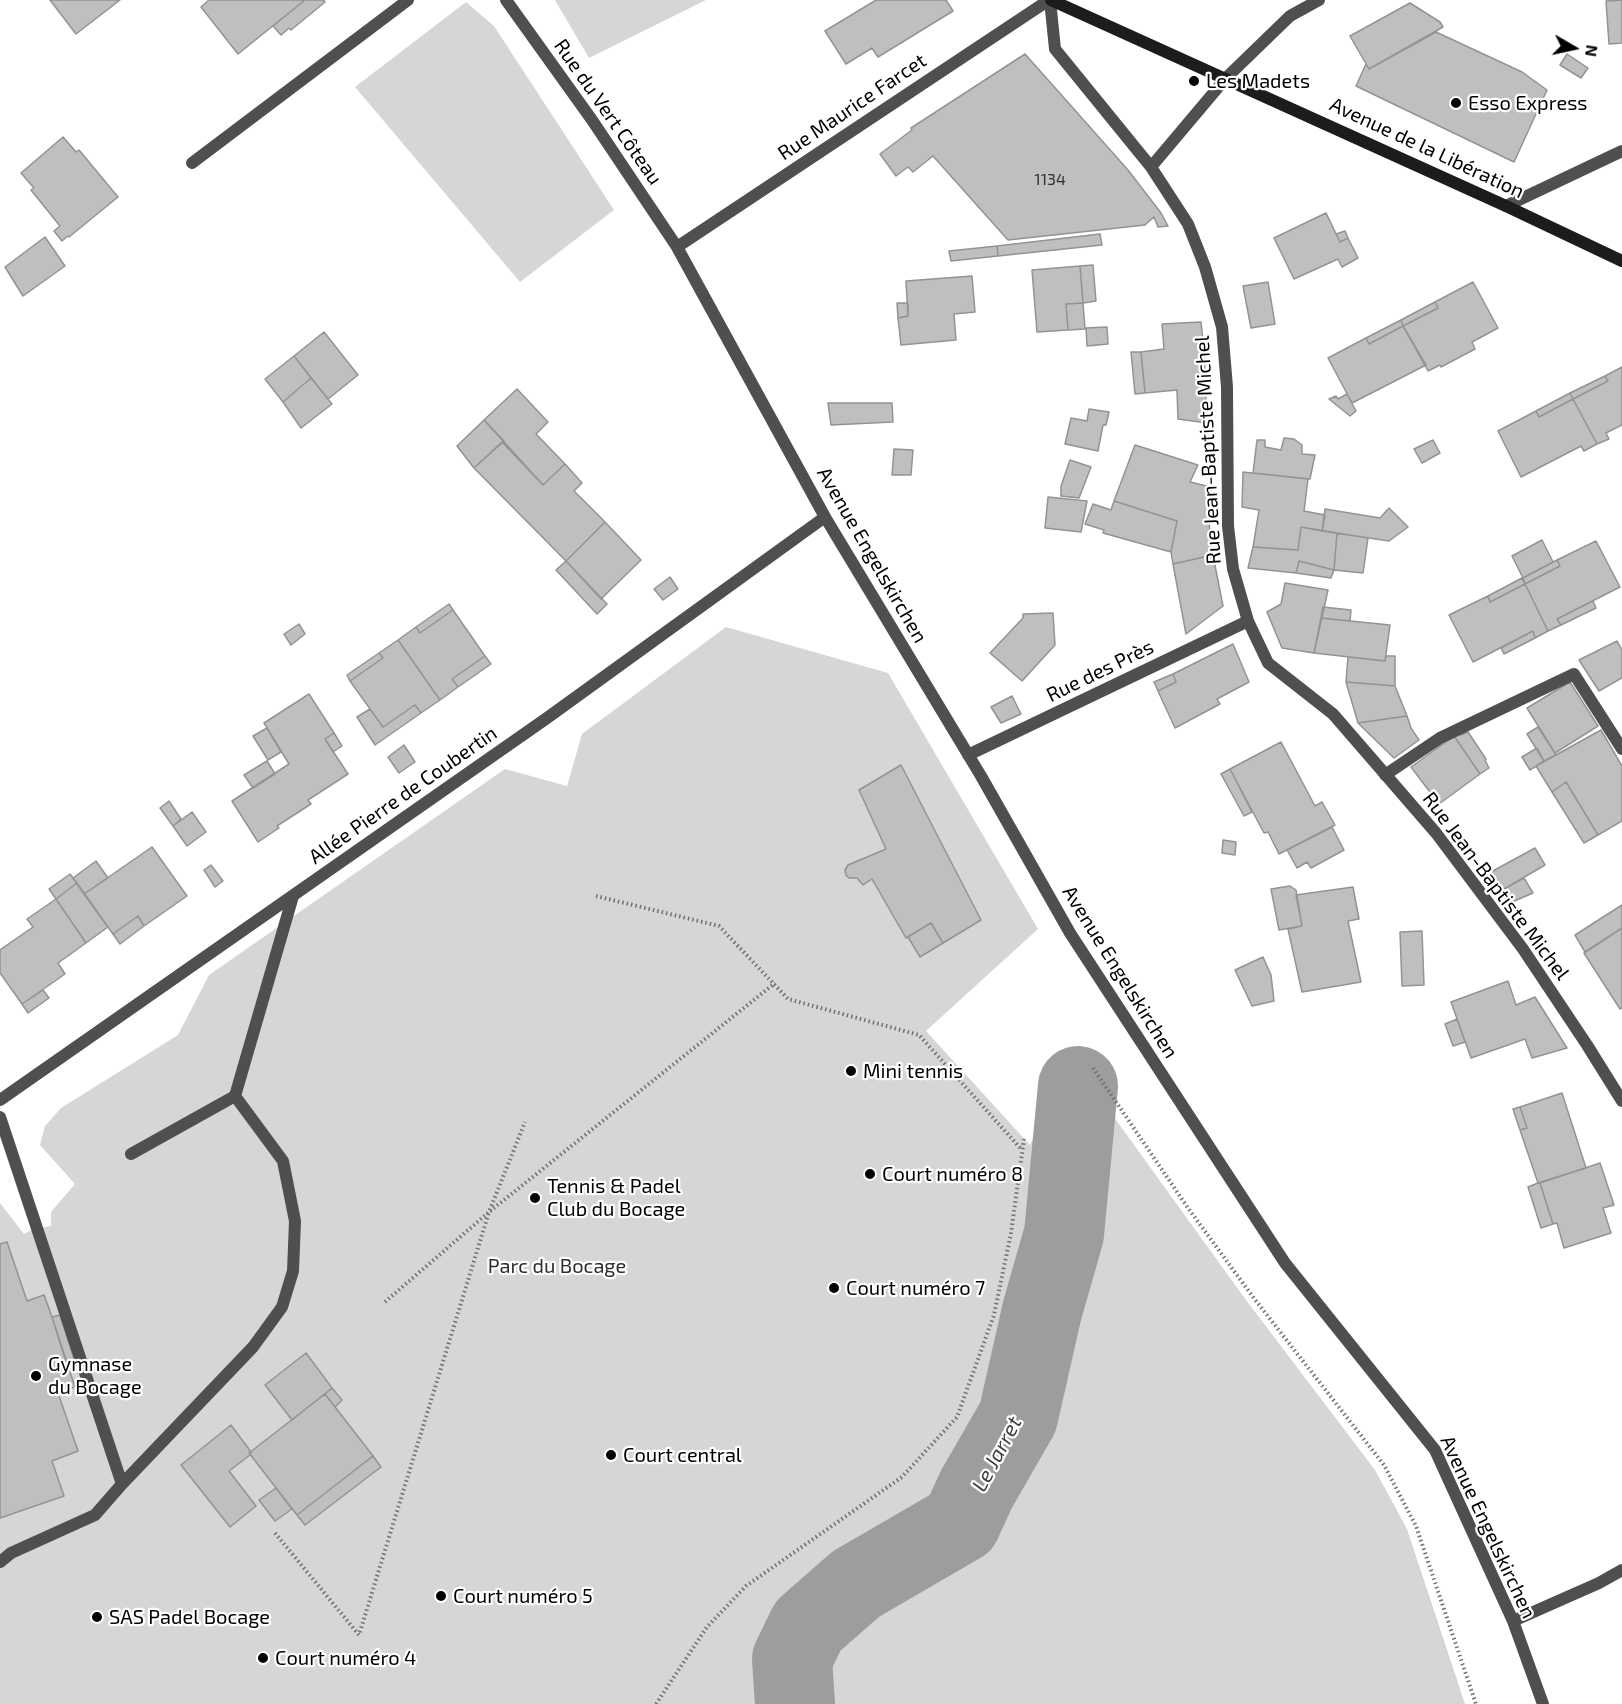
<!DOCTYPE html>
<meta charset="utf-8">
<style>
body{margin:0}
#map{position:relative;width:1622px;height:1704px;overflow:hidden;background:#fff;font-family:"Exo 2",sans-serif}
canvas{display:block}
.north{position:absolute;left:1544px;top:18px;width:60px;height:60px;-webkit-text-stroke:4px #fff;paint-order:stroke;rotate:99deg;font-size:16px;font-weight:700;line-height:24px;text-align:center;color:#000}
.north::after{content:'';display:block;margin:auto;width:21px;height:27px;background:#000;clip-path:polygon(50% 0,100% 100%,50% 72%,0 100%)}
</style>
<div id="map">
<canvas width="1622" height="1704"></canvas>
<div class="north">N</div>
</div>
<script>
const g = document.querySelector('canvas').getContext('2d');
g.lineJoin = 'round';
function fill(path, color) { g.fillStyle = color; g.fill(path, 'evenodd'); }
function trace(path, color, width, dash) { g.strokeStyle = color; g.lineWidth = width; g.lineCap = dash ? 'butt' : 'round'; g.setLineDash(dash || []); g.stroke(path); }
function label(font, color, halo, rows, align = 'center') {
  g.font = font + ' "Exo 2",sans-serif'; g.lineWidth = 4.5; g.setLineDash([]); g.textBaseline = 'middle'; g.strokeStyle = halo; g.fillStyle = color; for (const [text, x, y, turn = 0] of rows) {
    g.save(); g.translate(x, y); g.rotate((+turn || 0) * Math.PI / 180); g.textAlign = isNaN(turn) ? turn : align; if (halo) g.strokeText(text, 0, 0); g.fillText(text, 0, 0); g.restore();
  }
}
fill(new Path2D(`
 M 555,0 L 706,0 L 589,58 Z
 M 466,2 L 494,26 L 614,210 L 520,282 L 355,87 Z
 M 726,627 L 888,673 L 1038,929 L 926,1031 L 1030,1145 C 1039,1128 1049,1093 1066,1082 C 1071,1079 1080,1079 1085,1077 L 1246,1300 L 1375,1470 L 1407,1529 L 1465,1704 L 0,1704 L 0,1203 L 24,1234 L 33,1229 L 51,1226 L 51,1212 L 75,1184 L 40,1145 L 45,1126 L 61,1108 L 178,1035 L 209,975 L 505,769 L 567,786 L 582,734 Z`), '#d6d6d6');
trace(new Path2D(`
 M 795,1704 L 792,1659 L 808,1626 L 856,1584 L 961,1523 L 976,1490 L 1018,1417 L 1042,1311 L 1064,1234 L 1078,1086`), '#9d9d9d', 80);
const building = new Path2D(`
 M 50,0 L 120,0 L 76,34 Z
 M 209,0 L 305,0 L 238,54 L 201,7 Z
 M 305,0 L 324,0 L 325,2 L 291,30 L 289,28 L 281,35 L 273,26 Z
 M 876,0 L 946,0 L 953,11 L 878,57 L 872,48 L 846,64 L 825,31 Z
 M 1622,0 L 1622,43 L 1609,44 L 1606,1 Z
 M 1410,3 L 1440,22 L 1443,27 L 1369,69 L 1350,36 Z
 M 1436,32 L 1522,72 L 1547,90 L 1514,162 L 1356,86 L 1366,64 L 1369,69 Z
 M 1025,54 L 1128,170 L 1161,213 L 1168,226 L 1158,227 L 1154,217 L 1145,225 L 1008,240 L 933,156 L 913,172 L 908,167 L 896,176 L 880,154 L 912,130 L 911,128 Z
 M 1567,54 L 1588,68 L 1581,78 L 1560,65 Z
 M 63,137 L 76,152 L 79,150 L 118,197 L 69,237 L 68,236 L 62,241 L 54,231 L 60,226 L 31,190 L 34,188 L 21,173 Z
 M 1326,213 L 1340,242 L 1348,238 L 1358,258 L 1342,267 L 1338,259 L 1294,279 L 1274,238 Z
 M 1345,231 L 1348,238 L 1340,242 L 1336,234 Z
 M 1100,234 L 1102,245 L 998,256 L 997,246 Z
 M 45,237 L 65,266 L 23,296 L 5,267 Z
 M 997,246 L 998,256 L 951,261 L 949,251 Z
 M 1093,265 L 1096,301 L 1083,303 L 1080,266 Z
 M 1080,266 L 1083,303 L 1066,304 L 1068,330 L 1037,332 L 1032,270 Z
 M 972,276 L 975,312 L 954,314 L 956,340 L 901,345 L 898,318 L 908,316 L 906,281 Z
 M 1268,282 L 1275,324 L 1251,328 L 1243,286 Z
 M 1473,282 L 1498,328 L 1472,342 L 1475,349 L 1441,367 L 1440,365 L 1428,371 L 1403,326 L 1438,308 L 1435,302 Z
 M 1435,302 L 1438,308 L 1403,326 L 1401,320 Z
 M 897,303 L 908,303 L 908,316 L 898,318 Z
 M 1083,303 L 1085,329 L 1068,330 L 1066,304 Z
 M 1401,320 L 1403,326 L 1369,344 L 1366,338 Z
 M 1201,322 L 1204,349 L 1207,423 L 1178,419 L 1177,390 L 1145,393 L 1141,352 L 1164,349 L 1162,324 Z
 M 1403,326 L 1426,365 L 1352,403 L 1328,358 L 1366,338 L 1369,344 Z
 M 1107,327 L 1108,344 L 1087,346 L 1086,328 Z
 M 324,332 L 358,375 L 328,399 L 294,356 Z
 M 1131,352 L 1141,352 L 1145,393 L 1135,394 Z
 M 294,356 L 311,378 L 283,402 L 265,379 Z
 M 1622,367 L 1622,425 L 1606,433 L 1609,439 L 1597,444 L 1573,399 L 1608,381 L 1605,376 Z
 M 1605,376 L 1608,381 L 1573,399 L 1570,393 Z
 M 311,378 L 332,404 L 301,428 L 283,402 Z
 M 517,389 L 548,422 L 536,434 L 565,464 L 543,485 L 484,420 Z
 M 1570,393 L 1573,399 L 1539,417 L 1536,411 Z
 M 1347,394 L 1356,411 L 1350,416 L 1329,399 L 1336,396 L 1338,399 Z
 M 1573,399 L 1597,444 L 1584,451 L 1581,446 L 1521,477 L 1498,431 L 1536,411 L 1539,417 Z
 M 828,403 L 892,403 L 893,422 L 831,425 Z
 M 1089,409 L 1109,412 L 1106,425 L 1103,425 L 1098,451 L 1065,444 L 1071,418 L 1087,421 Z
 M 484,420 L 504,441 L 474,468 L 457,446 Z
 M 1284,438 L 1294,439 L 1302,445 L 1302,454 L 1315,455 L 1310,479 L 1253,473 L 1257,440 L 1265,440 L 1265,447 L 1281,450 Z
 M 1433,440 L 1440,453 L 1422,463 L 1414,449 Z
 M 502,442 L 543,485 L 565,464 L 582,483 L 574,491 L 605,522 L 566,561 L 474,468 Z
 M 1135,445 L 1198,465 L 1190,482 L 1211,487 L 1209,523 L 1213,555 L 1173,564 L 1171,552 L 1177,521 L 1114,501 Z
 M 894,449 L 913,450 L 911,475 L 892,475 Z
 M 1070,460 L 1091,467 L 1079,498 L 1061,496 L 1061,486 Z
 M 1243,472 L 1308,479 L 1304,511 L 1325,515 L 1322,531 L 1301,527 L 1298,550 L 1253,547 L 1259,510 L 1242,507 Z
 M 1048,497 L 1087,501 L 1081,532 L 1045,528 Z
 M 1114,501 L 1177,521 L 1171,552 L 1103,533 L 1104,530 L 1085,524 L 1093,504 L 1111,510 Z
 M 1389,508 L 1408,527 L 1389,541 L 1322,531 L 1325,509 L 1380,518 Z
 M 605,522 L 641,560 L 601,599 L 566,561 Z
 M 1301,527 L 1337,533 L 1334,570 L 1299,561 L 1296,573 L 1248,568 L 1253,547 L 1298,550 Z
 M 1337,533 L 1368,538 L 1363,573 L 1334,570 Z
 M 1542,540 L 1553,562 L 1523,578 L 1512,556 Z
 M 1596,541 L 1620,587 L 1557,619 L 1561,625 L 1548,631 L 1525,584 L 1560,566 L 1557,560 Z
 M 1213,555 L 1223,606 L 1186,634 L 1173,564 Z
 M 1557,560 L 1560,566 L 1525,584 L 1523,578 Z
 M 566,561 L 607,604 L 597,614 L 556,570 Z
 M 1299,561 L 1334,570 L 1331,578 L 1296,573 Z
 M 670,577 L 678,589 L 663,600 L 654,589 Z
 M 1522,578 L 1525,584 L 1490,602 L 1488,596 Z
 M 1285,583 L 1328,590 L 1314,653 L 1282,648 L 1267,612 L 1281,604 Z
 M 1525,584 L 1548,631 L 1535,638 L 1533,631 L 1473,662 L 1449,615 L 1488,596 L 1490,602 Z
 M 1593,601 L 1596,608 L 1561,625 L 1557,619 Z
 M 449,604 L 453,610 L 420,633 L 416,627 Z
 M 1323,607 L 1351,610 L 1350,621 L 1321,618 Z
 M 453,610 L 485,656 L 452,679 L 458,687 L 440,700 L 398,640 L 416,627 L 420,633 Z
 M 1053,613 L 1055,645 L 1022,681 L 990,653 L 1023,618 L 1023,614 Z
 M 1321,618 L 1390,625 L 1385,661 L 1314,653 Z
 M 299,624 L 305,634 L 291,645 L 284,634 Z
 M 1533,631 L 1535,638 L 1504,654 L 1501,648 Z
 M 398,640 L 440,700 L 421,713 L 415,705 L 383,727 L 350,681 L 383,658 L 379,653 Z
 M 1617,641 L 1622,650 L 1622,678 L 1599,691 L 1579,660 Z
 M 1233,644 L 1249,682 L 1217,699 L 1220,704 L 1175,728 L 1158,691 L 1176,682 L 1173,674 Z
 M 379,653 L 383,658 L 350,681 L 347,675 Z
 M 485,656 L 491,664 L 458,687 L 452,679 Z
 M 1386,656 L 1395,656 L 1395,686 L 1346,682 L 1348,657 L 1385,661 Z
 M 1173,674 L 1176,682 L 1158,691 L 1154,682 Z
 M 1346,682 L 1395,686 L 1407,716 L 1358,723 Z
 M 1570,682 L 1598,726 L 1555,753 L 1527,708 Z
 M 309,694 L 334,733 L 325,739 L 348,774 L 308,800 L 311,804 L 277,826 L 279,828 L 258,842 L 232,801 L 289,764 L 264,723 Z
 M 1012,696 L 1021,714 L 1001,723 L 991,707 Z
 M 415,705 L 421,713 L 375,745 L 357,717 L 370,709 L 383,727 Z
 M 1407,716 L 1411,728 L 1419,740 L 1394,758 L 1358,723 Z
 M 1538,727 L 1556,755 L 1544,761 L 1527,734 Z
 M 267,728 L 281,752 L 268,760 L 253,736 Z
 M 1601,730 L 1622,766 L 1622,821 L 1598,835 L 1566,782 L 1552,792 L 1536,766 Z
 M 1460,732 L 1461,735 L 1468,732 L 1486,759 L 1485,760 L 1489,768 L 1480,774 L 1454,736 Z
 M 334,733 L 342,746 L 333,752 L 325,739 Z
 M 1454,736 L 1480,774 L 1439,804 L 1411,767 Z
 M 1281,742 L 1315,806 L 1322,802 L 1335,825 L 1279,854 L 1268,832 L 1264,833 L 1230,769 Z
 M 404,745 L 415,762 L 399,773 L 388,757 Z
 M 1537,748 L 1544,761 L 1530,770 L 1522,757 Z
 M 267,761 L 275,774 L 253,788 L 244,775 Z
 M 901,765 L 981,920 L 943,943 L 931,923 L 906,938 L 872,879 L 863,885 L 857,878 L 849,878 L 846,875 L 845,870 L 848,865 L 886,849 L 859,790 Z
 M 1230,769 L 1252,812 L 1244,816 L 1221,774 Z
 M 1566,782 L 1598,835 L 1584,843 L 1552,792 Z
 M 169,801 L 181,819 L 173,826 L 160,808 Z
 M 192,812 L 206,832 L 187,846 L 173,826 Z
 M 1332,827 L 1344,850 L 1311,868 L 1307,862 L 1297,868 L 1287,850 Z
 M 1223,840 L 1236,842 L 1235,855 L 1222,853 Z
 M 152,847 L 187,896 L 144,926 L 138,916 L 113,934 L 84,894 Z
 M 1535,848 L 1545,865 L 1504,889 L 1491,872 Z
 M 96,861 L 108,878 L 84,894 L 73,878 Z
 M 211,865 L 223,881 L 215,887 L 204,870 Z
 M 70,874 L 77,883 L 56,899 L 49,889 Z
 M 1524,878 L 1533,893 L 1512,902 L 1504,889 Z
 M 77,883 L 108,927 L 86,943 L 56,899 Z
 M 1290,886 L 1296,890 L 1302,926 L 1279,930 L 1271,889 Z
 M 1353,887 L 1359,919 L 1348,921 L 1361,982 L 1302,992 L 1288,929 L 1302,926 L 1296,895 Z
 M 56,899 L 86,943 L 58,963 L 65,974 L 22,1004 L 0,973 L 0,950 L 33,927 L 27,919 Z
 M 1622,905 L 1622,928 L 1585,952 L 1575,935 Z
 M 138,916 L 144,926 L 120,944 L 113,934 Z
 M 931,923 L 943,943 L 920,957 L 908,937 Z
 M 1622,928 L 1622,1008 L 1620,1009 L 1584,953 Z
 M 1422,931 L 1424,985 L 1402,986 L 1400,932 Z
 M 1263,957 L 1271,975 L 1274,1001 L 1252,1006 L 1235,970 Z
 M 1508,981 L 1516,1005 L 1535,997 L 1567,1048 L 1532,1058 L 1525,1039 L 1471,1058 L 1451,1002 Z
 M 43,990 L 49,998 L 28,1013 L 22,1004 Z
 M 1457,1019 L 1465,1042 L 1453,1046 L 1445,1024 Z
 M 1562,1093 L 1586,1168 L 1538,1183 L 1520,1130 L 1527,1128 L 1520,1107 Z
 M 1520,1107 L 1527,1128 L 1520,1130 L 1513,1109 Z
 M 1600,1163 L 1614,1205 L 1603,1208 L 1611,1233 L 1564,1248 L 1557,1223 L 1553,1224 L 1540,1183 Z
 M 1538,1183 L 1540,1183 L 1553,1224 L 1541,1228 L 1528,1187 Z
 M 7,1242 L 27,1301 L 44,1295 L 52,1317 L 75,1387 L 58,1393 L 78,1451 L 52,1461 L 64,1496 L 0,1518 L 0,1244 Z
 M 60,1315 L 75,1362 L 67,1365 L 52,1317 Z
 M 306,1353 L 332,1388 L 292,1420 L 265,1385 Z
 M 332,1388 L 342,1400 L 335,1407 L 325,1394 Z
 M 325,1394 L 373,1456 L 297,1515 L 249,1453 Z
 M 231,1425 L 251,1452 L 250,1455 L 229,1471 L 256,1506 L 230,1527 L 181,1465 Z
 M 373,1456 L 381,1467 L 305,1525 L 297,1515 Z
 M 276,1488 L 292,1509 L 275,1521 L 259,1500 Z`);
fill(building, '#bfbfbf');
trace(building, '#939393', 1.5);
trace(new Path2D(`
 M 596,896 L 719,926 L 788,999 L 919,1035 L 1022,1150
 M 1093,1068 L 1188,1208 L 1253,1297 L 1384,1465 L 1416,1526 L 1476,1704
 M 385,1302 L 489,1212 L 525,1122
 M 275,1533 L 359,1635 L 489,1212 L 775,983
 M 656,1704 L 707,1627 L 746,1586 L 902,1477 L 957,1417 L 994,1315 L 1011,1233 L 1024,1139`), '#717171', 4, [1.5, 3]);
trace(new Path2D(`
 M 192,163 L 408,0
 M 0,1117 L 122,1484 L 253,1347 L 282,1307 L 293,1271 L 295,1221 L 283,1161 L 235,1096 L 293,896
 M 131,1154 L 235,1096
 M 0,1562 L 11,1553 L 95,1515 L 122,1484`), '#4f4f4f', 12);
trace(new Path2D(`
 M 506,0 L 592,120 L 677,247 L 825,517 L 981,776 L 1070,933 L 1285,1263 L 1435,1450 L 1513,1621 L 1543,1704
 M 1050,0 L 1055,49 L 1151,167 L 1188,224 L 1205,267 L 1222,327 L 1227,387 L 1228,526 L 1233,569 L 1248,621 L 1268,663 L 1333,714 L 1436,833 L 1523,949 L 1587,1045 L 1622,1101
 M 1151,167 L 1226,78 L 1290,16 L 1319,0
 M 1506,206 L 1622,151
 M 677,247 L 1049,0
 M 968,755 L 1248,621
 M 1385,775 L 1440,738 L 1574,674 L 1622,749
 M 0,1100 L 547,718 L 825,517
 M 1513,1621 L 1599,1583 L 1622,1570`), '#4f4f4f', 12);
trace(new Path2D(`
 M 1051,0 L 1506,206 L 1622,261`), '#1c1c1c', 12);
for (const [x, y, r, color] of [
 [1194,81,6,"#000"],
 [1456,103,6,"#000"],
 [851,1071,6,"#000"],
 [870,1174,6,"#000"],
 [535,1198,6,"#000"],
 [834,1288,6,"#000"],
 [36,1376,6,"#000"],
 [611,1455,6,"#000"],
 [441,1596,6,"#000"],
 [97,1617,6,"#000"],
 [263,1658,6,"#000"]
]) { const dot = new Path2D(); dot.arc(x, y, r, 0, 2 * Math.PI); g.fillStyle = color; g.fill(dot); trace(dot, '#fff', 2); }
label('16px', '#303030', null, [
 ["1134",1050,180]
]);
label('20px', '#000', '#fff', [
 ["Les Madets",1206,81],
 ["Esso Express",1468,103],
 ["Mini tennis",863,1071],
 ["Court numéro 8",882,1174],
 ["Tennis & Padel",547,1186],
 ["Club du Bocage",547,1209],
 ["Court numéro 7",846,1288],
 ["Gymnase",48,1364],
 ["du Bocage",48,1387],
 ["Court central",623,1455],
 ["Court numéro 5",453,1596],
 ["SAS Padel Bocage",109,1617],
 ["Court numéro 4",275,1658]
], 'left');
label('20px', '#000', '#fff', [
 ["Rue Maurice Farcet",852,107,-34],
 ["Rue du Vert Côteau",608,112,55],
 ["Avenue de la Libération",1427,148,25],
 ["Rue Jean-Baptiste Michel",1208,450,-93],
 ["Avenue Engelskirchen",872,555,60],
 ["Rue des Près",1100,671,-26],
 ["Allée Pierre de Coubertin",403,795,-35],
 ["Rue Jean-Baptiste Michel",1496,886,53],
 ["Avenue Engelskirchen",1120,972,58],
 ["Avenue Engelskirchen",1488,1527,65]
]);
label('20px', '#2d2d2d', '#fff', [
 ["Parc du Bocage",557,1266]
]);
label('italic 21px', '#3e3e3e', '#fff', [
 ["Le Jarret",997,1454,-62]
]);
</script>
